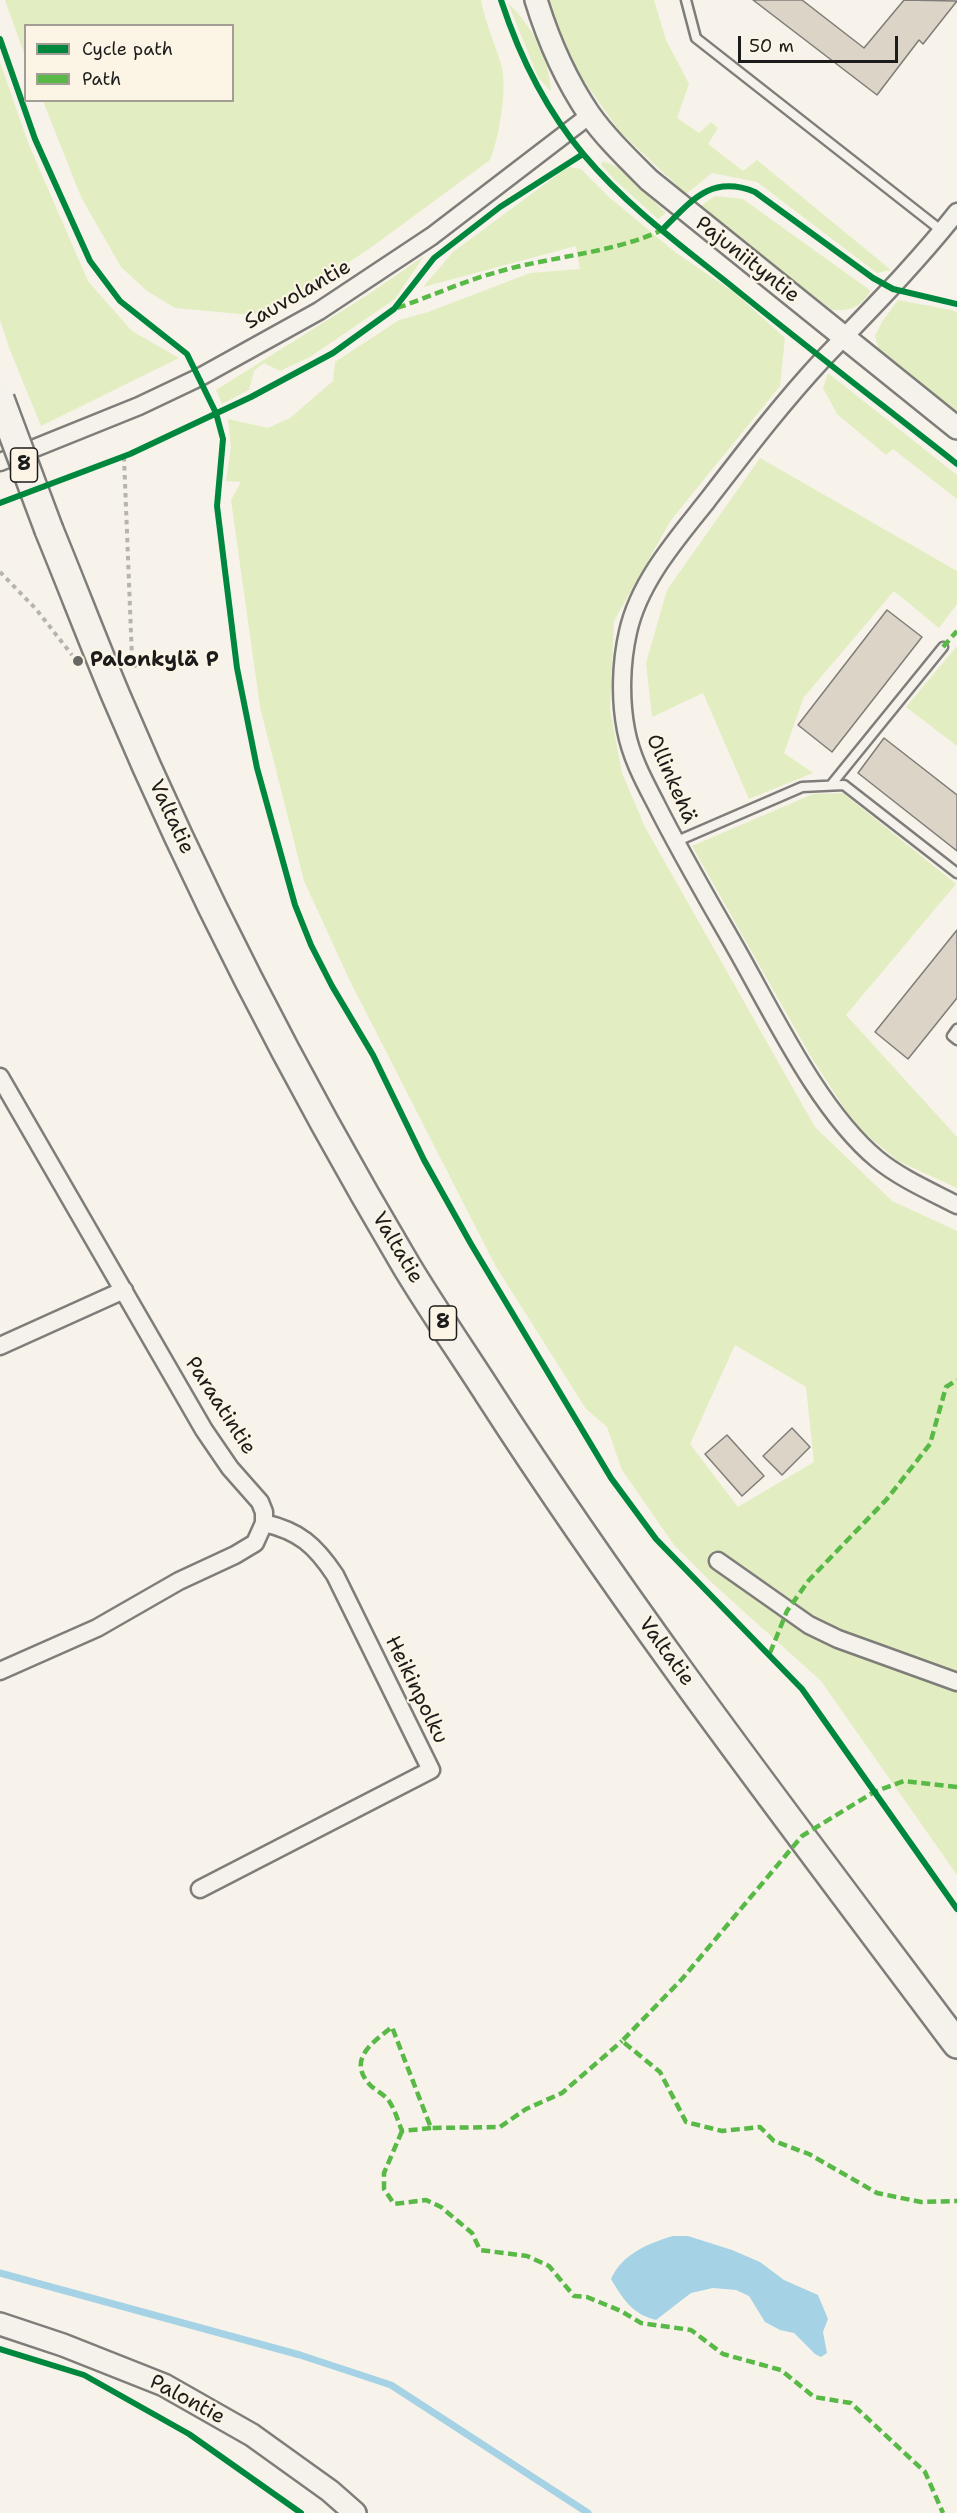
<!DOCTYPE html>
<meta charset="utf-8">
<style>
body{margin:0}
#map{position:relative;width:957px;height:2513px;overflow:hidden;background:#f7f3ea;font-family:"Shantell Sans",sans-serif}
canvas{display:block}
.legend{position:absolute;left:24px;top:24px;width:210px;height:78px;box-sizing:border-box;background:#fcf5e5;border:2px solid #a29e95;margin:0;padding:8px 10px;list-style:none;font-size:18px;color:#1c1c1c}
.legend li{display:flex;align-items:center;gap:12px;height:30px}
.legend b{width:30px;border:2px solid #a29e95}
.scale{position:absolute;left:738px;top:36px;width:160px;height:27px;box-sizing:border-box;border:3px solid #1c1c1c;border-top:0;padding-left:8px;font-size:18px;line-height:21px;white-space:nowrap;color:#1c1c1c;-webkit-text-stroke:4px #fcf5e5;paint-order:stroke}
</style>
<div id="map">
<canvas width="957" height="2513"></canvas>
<ul class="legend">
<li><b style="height:8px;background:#00873e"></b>Cycle path</li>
<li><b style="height:8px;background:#58b947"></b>Path</li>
</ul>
<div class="scale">50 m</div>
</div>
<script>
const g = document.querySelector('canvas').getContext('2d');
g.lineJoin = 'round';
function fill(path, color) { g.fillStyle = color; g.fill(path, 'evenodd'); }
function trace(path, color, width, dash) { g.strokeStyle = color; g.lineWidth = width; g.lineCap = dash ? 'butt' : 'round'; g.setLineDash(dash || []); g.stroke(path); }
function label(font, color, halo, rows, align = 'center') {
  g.font = font + ' "Shantell Sans",sans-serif'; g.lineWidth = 4.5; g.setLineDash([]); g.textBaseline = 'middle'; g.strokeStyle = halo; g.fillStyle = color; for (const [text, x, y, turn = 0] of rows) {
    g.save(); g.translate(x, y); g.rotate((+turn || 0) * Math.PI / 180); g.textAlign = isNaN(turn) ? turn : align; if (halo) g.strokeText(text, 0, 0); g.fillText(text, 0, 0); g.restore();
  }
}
fill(new Path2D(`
 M 5,0 L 481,0 C 485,23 496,45 502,68 C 507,90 499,139 490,160 L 369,249 L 288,302 L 251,315 L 175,308 L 147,291 L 121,267 L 81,197 L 43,101 L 232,100 L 232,26 L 26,26 L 25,56 Z
 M 547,0 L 654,0 L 666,40 L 689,84 L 677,118 L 699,133 L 711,122 L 718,128 L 708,144 L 743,171 L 757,160 L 891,270 L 877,273 L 757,182 L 712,173 L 686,194 L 620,132 L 577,71 Z
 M 508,3 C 532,26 550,59 551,92 L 538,77 Z
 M 0,62 L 29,145 L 88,281 L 132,331 L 179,358 L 41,426 L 10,350 L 0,320 Z
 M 603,161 L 618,167 L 666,213 L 658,219 L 617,182 L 601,165 Z
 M 568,167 L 581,169 L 609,197 L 675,252 L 735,293 L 785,338 L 780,386 L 671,520 L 614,621 L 610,709 L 622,773 L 645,827 L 815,1127 L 892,1201 L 957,1231 L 957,1875 L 821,1681 L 711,1582 L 674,1545 L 622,1470 L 607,1427 L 586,1409 L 495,1265 L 350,981 L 304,881 L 260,707 L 231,500 L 241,482 L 226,481 L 231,447 L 228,419 L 268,428 L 290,418 L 333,381 L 335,362 L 399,320 L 428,312 L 530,273 L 580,269 L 576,246 L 423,287 L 453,252 ZM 735,1345 L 806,1387 L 814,1462 L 738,1507 L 690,1444 Z
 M 715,196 L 743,199 L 871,291 C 860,307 852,311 832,310 L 699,207 Z
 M 424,256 L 395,299 L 310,357 L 280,371 L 264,363 L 254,371 L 249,390 L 222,404 L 216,390 L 369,294 Z
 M 898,300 L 952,310 L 957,313 L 957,412 L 879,350 L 875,336 L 882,322 Z
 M 828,373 L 957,475 L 957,499 L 893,449 L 886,455 L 837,414 L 823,388 Z
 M 760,458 L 957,571 L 957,604 L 939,628 L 894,591 L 804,697 L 784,753 L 813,773 L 749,799 L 703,693 L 652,717 L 646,663 L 667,590 Z
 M 957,646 L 957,746 L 906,707 Z
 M 843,793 L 956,884 L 846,1015 L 957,1137 L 957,1188 L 898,1161 L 855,1125 L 810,1055 L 692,846 L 813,794 Z`), '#e2eec1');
fill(new Path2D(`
 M 673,2236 L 688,2236 L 732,2250 L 760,2262 L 784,2280 L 818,2295 L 828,2319 L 823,2332 L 827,2353 L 821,2357 L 815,2354 L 794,2333 L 780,2330 L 765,2322 L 749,2296 L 736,2290 L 713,2288 L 691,2293 L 656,2320 C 632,2314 623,2299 611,2279 C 622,2254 649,2243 673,2236 Z`), '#a6d2e5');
trace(new Path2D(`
 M 0,2273 L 300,2355 L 391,2385 L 588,2513`), '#a6d2e5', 7);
const building = new Path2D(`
 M 753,0 L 802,0 L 864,48 L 904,0 L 957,1 L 923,44 L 919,40 L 877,95 Z
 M 887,610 L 922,637 L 832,752 L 798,725 Z
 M 884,738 L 957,795 L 957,851 L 858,773 Z
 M 957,930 L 957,998 L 908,1059 L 875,1032 Z
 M 792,1428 L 810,1447 L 782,1475 L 763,1456 Z
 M 727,1435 L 764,1476 L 742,1496 L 705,1454 Z`);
fill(building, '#dcd4c7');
trace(building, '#7f7d79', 1.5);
const service = new Path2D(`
 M 686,0 L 696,38 L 942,231
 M 831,785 L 943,647
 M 675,842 L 802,787 L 844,785 L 957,873
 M 957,1029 L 952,1036 L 957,1040`);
const minor = new Path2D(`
 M 957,212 C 916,264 870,310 824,358 C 782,403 744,453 707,501 C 676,540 639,582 628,632 C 621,663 620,699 626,730 C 631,757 644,781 656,804 C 680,852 707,898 734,945 C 772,1011 818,1110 877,1159 C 900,1178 930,1191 957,1205
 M 0,462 L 139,406 L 200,377 L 319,311 L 432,236 L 590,115
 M 0,1077 L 204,1430 L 230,1468 L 260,1502 L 264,1512 L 264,1523 L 255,1543 L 235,1555 L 179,1581 L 97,1628 L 0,1671
 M 0,1346 L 124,1290
 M 718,1561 L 809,1625 L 838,1639 L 957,1682
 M 200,1889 L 431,1770 L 335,1575 C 315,1545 299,1531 264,1523`);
const tertiary = new Path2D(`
 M 536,0 C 548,39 566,80 589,114 C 606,138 628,159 649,180 L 957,428
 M 0,2324 L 63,2345 L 164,2385 L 252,2435 L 330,2491 L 355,2513`);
const trunk = new Path2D(`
 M 49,530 C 72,586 93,641 116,696 C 199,892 298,1083 407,1267 C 433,1310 462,1352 489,1394 C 634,1619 797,1830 957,2044`);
trace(service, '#7f7d79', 13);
trace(minor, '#7f7d79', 21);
trace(tertiary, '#7f7d79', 26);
trace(trunk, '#7f7d79', 32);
trace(new Path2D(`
 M 124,457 L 132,658 L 137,669
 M 0,572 L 36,609 L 72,655`), '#b6b4af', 4, [4.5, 4.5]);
trace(service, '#f5f2ec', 8);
trace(minor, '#f5f2ec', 16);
trace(tertiary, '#f5f2ec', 21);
trace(trunk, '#f5f2ec', 27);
const trunkBridge = new Path2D(`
 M 0,399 L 49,530`);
trace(trunkBridge, '#7f7d79', 32, []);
trace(trunkBridge, '#f5f2ec', 27);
trace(new Path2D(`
 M 397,308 C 432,296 466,280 501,271 C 554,256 613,253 662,230
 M 943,647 L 957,631
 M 770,1653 L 787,1611 L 809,1580 L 887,1499 L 930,1444 L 946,1387 L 957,1380
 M 957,1787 L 904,1781 L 874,1792 L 802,1836 L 682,1979 L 622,2041 L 660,2072 L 686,2122 L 722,2131 L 760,2127 L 774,2141 L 809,2154 L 877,2193 L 921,2202 L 957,2201
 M 431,2128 L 402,2131 C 398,2121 395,2110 389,2101 C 385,2095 377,2091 371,2086 C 346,2060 372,2043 392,2027 L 431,2128 L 500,2127 L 526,2109 L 562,2093 L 622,2041
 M 402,2131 L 384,2173 L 384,2189 L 394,2204 L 426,2200 L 441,2207 L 472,2233 L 480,2250 L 527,2256 L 549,2266 L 574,2296 L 587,2297 L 621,2311 L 641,2323 L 691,2330 L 723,2354 L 781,2370 L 814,2397 L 851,2403 L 925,2472 L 943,2513`), '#58b947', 4.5, [9, 4.5]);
trace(new Path2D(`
 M 501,0 C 519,55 546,110 584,155 C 626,205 679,244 729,284 C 804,345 881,404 957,464
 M 0,39 L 35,139 L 90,261 L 120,301 L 187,354 L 216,413 L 223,439 L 217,506 L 237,668 L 257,768 L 295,905 L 311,945 L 332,986 L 373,1055 L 424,1160 L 471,1244 L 611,1478 L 656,1539 L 802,1689 L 957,1909
 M 662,230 C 691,201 711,174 755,192 L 873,278 L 893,289 L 957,304
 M 0,503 L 130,454 L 251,397 L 333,353 L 394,309 L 434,258 L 500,207 L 583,154
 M 0,2349 L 84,2375 L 189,2434 L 301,2513`), '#00873e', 6);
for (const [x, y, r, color] of [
 [78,661,6,"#696764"]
]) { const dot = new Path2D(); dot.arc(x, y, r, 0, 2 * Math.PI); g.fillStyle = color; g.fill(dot); trace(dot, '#fcf5e5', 2); }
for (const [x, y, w] of [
 [24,465,27],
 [443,1323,27]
]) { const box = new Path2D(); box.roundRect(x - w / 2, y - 17, w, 34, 4.5); g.fillStyle = '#fcf5e5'; g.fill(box); trace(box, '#1c1c1c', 1.5); }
label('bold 20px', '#1c1c1c', null, [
 ["8",24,465],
 ["8",443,1323]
]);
label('21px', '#1c1c1c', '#fcf5e5', [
 ["Pajuniityntie",747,260,38],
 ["Sauvolantie",298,295,-30],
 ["Ollinkehä",671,779,66],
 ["Valtatie",171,817,65],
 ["Valtatie",397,1248,59],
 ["Paraatintie",220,1406,57],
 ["Valtatie",666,1652,54],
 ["Heikinpolku",416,1690,64],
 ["Palontie",187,2400,28]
]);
label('bold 21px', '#1c1c1c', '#fcf5e5', [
 ["Palonkylä P",90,661]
], 'left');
</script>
